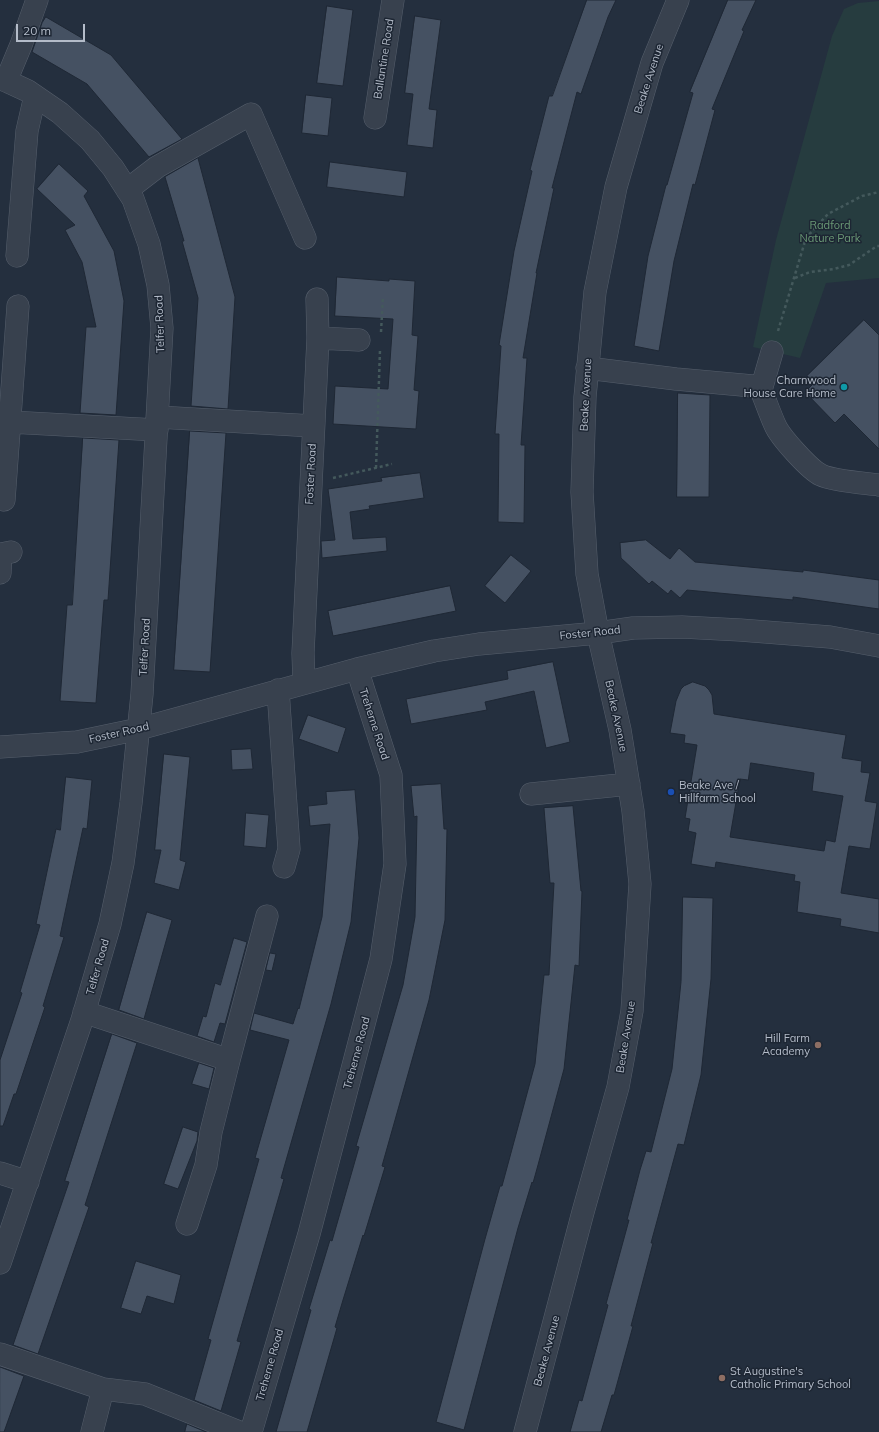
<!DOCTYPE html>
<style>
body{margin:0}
#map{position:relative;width:879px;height:1432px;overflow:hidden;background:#242f3e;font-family:Mulish,sans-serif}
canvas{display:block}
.scale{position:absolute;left:16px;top:24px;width:69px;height:18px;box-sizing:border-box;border:2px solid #b4bcc9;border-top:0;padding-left:5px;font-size:12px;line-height:14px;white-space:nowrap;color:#b4bcc9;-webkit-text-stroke:3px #1d2633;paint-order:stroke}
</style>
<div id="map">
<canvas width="879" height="1432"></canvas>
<div class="scale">20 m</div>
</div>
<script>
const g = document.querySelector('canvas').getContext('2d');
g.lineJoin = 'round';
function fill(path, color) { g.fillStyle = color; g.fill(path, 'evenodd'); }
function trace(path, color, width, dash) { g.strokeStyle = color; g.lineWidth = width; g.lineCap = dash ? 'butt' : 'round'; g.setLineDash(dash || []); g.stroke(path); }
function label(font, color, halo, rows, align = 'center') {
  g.font = font + ' Mulish,sans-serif'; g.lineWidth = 3; g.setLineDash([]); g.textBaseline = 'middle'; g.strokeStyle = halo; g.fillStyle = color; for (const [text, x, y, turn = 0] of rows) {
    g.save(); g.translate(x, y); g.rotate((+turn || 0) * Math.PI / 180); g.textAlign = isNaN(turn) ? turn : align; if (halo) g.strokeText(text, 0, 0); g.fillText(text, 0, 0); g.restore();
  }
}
fill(new Path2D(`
 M 879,1 L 879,278 L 826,283 L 800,358 L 753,347 L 776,240 L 832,36 L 844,9 L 858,3 Z`), '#263c3f');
const building = new Path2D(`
 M 587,0 L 616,0 L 608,17 L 581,94 L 577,92 L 552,188 L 554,188 L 536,273 L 537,273 L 523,358 L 527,358 L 521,445 L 525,445 L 524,523 L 498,522 L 499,434 L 495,434 L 501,346 L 499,345 L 514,251 L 532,171 L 530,170 L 549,96 L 552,96 Z
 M 728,0 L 756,0 L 742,30 L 744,31 L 712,109 L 715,110 L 695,185 L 693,184 L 674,261 L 659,351 L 634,346 L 648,256 L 666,185 L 667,185 L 693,93 L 690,92 Z
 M 327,6 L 353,10 L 343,86 L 317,83 Z
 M 415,16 L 441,20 L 429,109 L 437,110 L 433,148 L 407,145 L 413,94 L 405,93 Z
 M 46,17 L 111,55 L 182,139 L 149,157 L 87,84 L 32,52 L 42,23 Z
 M 306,95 L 332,98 L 328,136 L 302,133 Z
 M 198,158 L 235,297 L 228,409 L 191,406 L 198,298 L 182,241 L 184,241 L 165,177 Z
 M 330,162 L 407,172 L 404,197 L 327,187 Z
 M 59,164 L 88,191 L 84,196 L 114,251 L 124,301 L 116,415 L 80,413 L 86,327 L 96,327 L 82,262 L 65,230 L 75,225 L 37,189 Z
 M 337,277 L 389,281 L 389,279 L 415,281 L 412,335 L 418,336 L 414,390 L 419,391 L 416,429 L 333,424 L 335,386 L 388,389 L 393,319 L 335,316 Z
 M 864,320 L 879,335 L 879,449 L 844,414 L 835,423 L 805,392 L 814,383 L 807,376 Z
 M 678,393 L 710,395 L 709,497 L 677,497 Z
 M 190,431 L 226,433 L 210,672 L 174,670 Z
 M 83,438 L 119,440 L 108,600 L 104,600 L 96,703 L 60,701 L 67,605 L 72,605 Z
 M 420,473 L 424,498 L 369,506 L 370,509 L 350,512 L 353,539 L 386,537 L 387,551 L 322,558 L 321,541 L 335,540 L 328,489 L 382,481 L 381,478 Z
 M 646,540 L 670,559 L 679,548 L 695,562 L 803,572 L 803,570 L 879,580 L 879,609 L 793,597 L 793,600 L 687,590 L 680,598 L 671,590 L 668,594 L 652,581 L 649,584 L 621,558 L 620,543 Z
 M 511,555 L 531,571 L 505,603 L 485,586 Z
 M 450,586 L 456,611 L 333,636 L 328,611 Z
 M 553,662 L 570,742 L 546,748 L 534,691 L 485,702 L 487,710 L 411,724 L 406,699 L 508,679 L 507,671 Z
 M 693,682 L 705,686 L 709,690 L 712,695 L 714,714 L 846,735 L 842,758 L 862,761 L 861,772 L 870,773 L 865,801 L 877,803 L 870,849 L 849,846 L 841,893 L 879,899 L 879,933 L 840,926 L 841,919 L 797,912 L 800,882 L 794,881 L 795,875 L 716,862 L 715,868 L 691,864 L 696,833 L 688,831 L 690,819 L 685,818 L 697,745 L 684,743 L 685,735 L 670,733 L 676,701 L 681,689 L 684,686 ZM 751,763 L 814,773 L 812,791 L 843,796 L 835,842 L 826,840 L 824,851 L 730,837 L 740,779 L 748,780 Z
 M 308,715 L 346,728 L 338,753 L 299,739 Z
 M 251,749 L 253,769 L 232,770 L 231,750 Z
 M 164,754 L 190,757 L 180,860 L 186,862 L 179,890 L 154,883 L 161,850 L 155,850 Z
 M 66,777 L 92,780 L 87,829 L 83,828 L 60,936 L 64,937 L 43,1006 L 45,1007 L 16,1094 L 14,1094 L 3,1126 L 0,1126 L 0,1060 L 22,993 L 20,992 L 40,925 L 36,924 L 56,829 L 60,830 Z
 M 441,784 L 444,829 L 447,829 L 445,920 L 429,1000 L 382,1166 L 385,1167 L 364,1236 L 363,1235 L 343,1300 L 335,1327 L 337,1328 L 307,1432 L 276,1432 L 311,1310 L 309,1309 L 330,1240 L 332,1241 L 359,1147 L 356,1146 L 403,985 L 415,917 L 417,816 L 414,817 L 411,786 Z
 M 355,790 L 359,838 L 351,922 L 331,1004 L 281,1178 L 284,1179 L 237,1341 L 241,1342 L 221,1411 L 194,1400 L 211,1340 L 208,1339 L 259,1159 L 255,1158 L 289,1040 L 250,1030 L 254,1013 L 293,1024 L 298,1008 L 299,1009 L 322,917 L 330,824 L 310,826 L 308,806 L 327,804 L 326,792 Z
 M 573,806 L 581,891 L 582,891 L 579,966 L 575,965 L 564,1069 L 538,1165 L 533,1183 L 532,1182 L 518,1228 L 464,1430 L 436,1422 L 485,1239 L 500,1186 L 502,1186 L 535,1064 L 544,975 L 549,975 L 554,883 L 550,883 L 544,808 Z
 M 246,813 L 269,815 L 266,848 L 244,846 Z
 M 683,897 L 713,898 L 711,979 L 701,1075 L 684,1145 L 678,1144 L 651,1243 L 653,1243 L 631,1326 L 633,1326 L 614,1395 L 612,1395 L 601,1432 L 570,1432 L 579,1400 L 582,1401 L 608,1305 L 606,1304 L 629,1220 L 627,1220 L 640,1170 L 646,1151 L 651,1152 L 672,1069 L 681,982 Z
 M 147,912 L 172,920 L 144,1019 L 119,1010 Z
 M 234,938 L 247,942 L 225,1024 L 220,1023 L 214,1042 L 197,1036 L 203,1016 L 206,1017 L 215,983 L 220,985 Z
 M 270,953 L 276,954 L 272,971 L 266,970 Z
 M 112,1034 L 137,1043 L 85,1205 L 89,1207 L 38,1354 L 13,1345 L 69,1182 L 65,1181 Z
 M 199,1063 L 214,1068 L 209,1089 L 192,1084 Z
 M 183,1127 L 198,1132 L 197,1141 L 178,1189 L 164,1184 Z
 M 136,1261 L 181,1275 L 174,1304 L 147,1296 L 141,1314 L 121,1308 Z
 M 0,1367 L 24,1376 L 4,1432 L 0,1432 Z
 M 187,1424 L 206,1432 L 185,1432 Z`);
fill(building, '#455162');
trace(building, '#1f2835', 1);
const minor = new Path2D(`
 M 0,78 L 28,91 L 60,113 L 90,140 L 113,168 L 133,199 L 149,244 L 158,285 L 162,328 L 142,694 L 131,803 L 123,863 L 110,924 L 82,1020 L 0,1263
 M 6,81 L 21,45 L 37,0
 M 375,118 L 393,0
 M 127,190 L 157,167 L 251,114 L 305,238
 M 17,256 L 27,131 L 35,96
 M 318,338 L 359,340
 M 587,368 L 676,379 L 753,386 L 761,390 C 766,402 770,414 775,425 C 780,437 810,470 821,475 C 833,481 864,483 879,485
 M 761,390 L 772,352
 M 1,416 L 10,417 L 4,500
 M 10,417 L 18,306
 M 158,417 L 313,426
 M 10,422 L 157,430
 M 0,573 L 1,554 L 11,552
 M 304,682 L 303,653 L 318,338 L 317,299
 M 278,690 L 289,849 L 284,867
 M 0,747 L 77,742 L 139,729 L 357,669 L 434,651 L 479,644 L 598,633 L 633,628 L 682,627 L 740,630 L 830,637 L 879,646
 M 531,794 L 629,784
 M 84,1012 L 229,1060 L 267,916
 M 0,1173 L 28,1182
 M 187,1224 L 206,1165 L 211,1132 L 229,1060
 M 0,1354 L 103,1389 L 92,1432
 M 103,1389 L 145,1394 L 239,1432
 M 251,1432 L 309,1234 L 381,959 L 395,864 L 391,775 L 357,669
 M 525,1432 L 583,1212 L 618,1087 L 632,1011 L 640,884 L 633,811 L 620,730 L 598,633 L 587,574 L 582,492 L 585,397 L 595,292 L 616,187 L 652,63 L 678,0`);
trace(minor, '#565f6c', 23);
trace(new Path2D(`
 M 795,278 L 810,272 L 834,269 L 849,265 L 877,246 L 879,246
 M 778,331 L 806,238 L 828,214 L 862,196 L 879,192
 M 381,332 L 383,296
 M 376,468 L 380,350
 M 333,478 L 392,464`), '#44595c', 2.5, [3, 3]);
trace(minor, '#38414e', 22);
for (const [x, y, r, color] of [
 [844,387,4,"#0f9aa8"],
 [671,792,4,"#1a4fb4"],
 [818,1045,4,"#8d6e63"],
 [722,1378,4,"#8d6e63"]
]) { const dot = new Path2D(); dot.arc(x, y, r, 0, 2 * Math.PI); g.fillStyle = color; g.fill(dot); trace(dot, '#1d2633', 1.5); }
label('11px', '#b4bcc9', '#1d2633', [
 ["Ballantine Road",384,59,-81],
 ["Beake Avenue",649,79,-72],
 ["Telfer Road",160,324,-92],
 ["Beake Avenue",586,395,-87],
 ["Foster Road",311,474,-87],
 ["Foster Road",590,633,-6],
 ["Telfer Road",145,647,-87],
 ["Beake Avenue",616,716,78],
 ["Treherne Road",374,724,72],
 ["Foster Road",119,733,-13],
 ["Telfer Road",98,967,-74],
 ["Beake Avenue",626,1037,-81],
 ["Treherne Road",357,1053,-75],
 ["Beake Avenue",547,1351,-75],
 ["Treherne Road",270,1365,-74]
]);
label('11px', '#6b9a76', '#1d2633', [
 ["Radford",830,226],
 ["Nature Park",830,239]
]);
label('11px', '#b4bcc9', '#1d2633', [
 ["Charnwood",836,381],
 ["House Care Home",836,394],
 ["Beake Ave /",679,786,"left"],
 ["Hillfarm School",679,799,"left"],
 ["Hill Farm",810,1039],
 ["Academy",810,1052],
 ["St Augustine's",730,1372,"left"],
 ["Catholic Primary School",730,1385,"left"]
], 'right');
</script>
